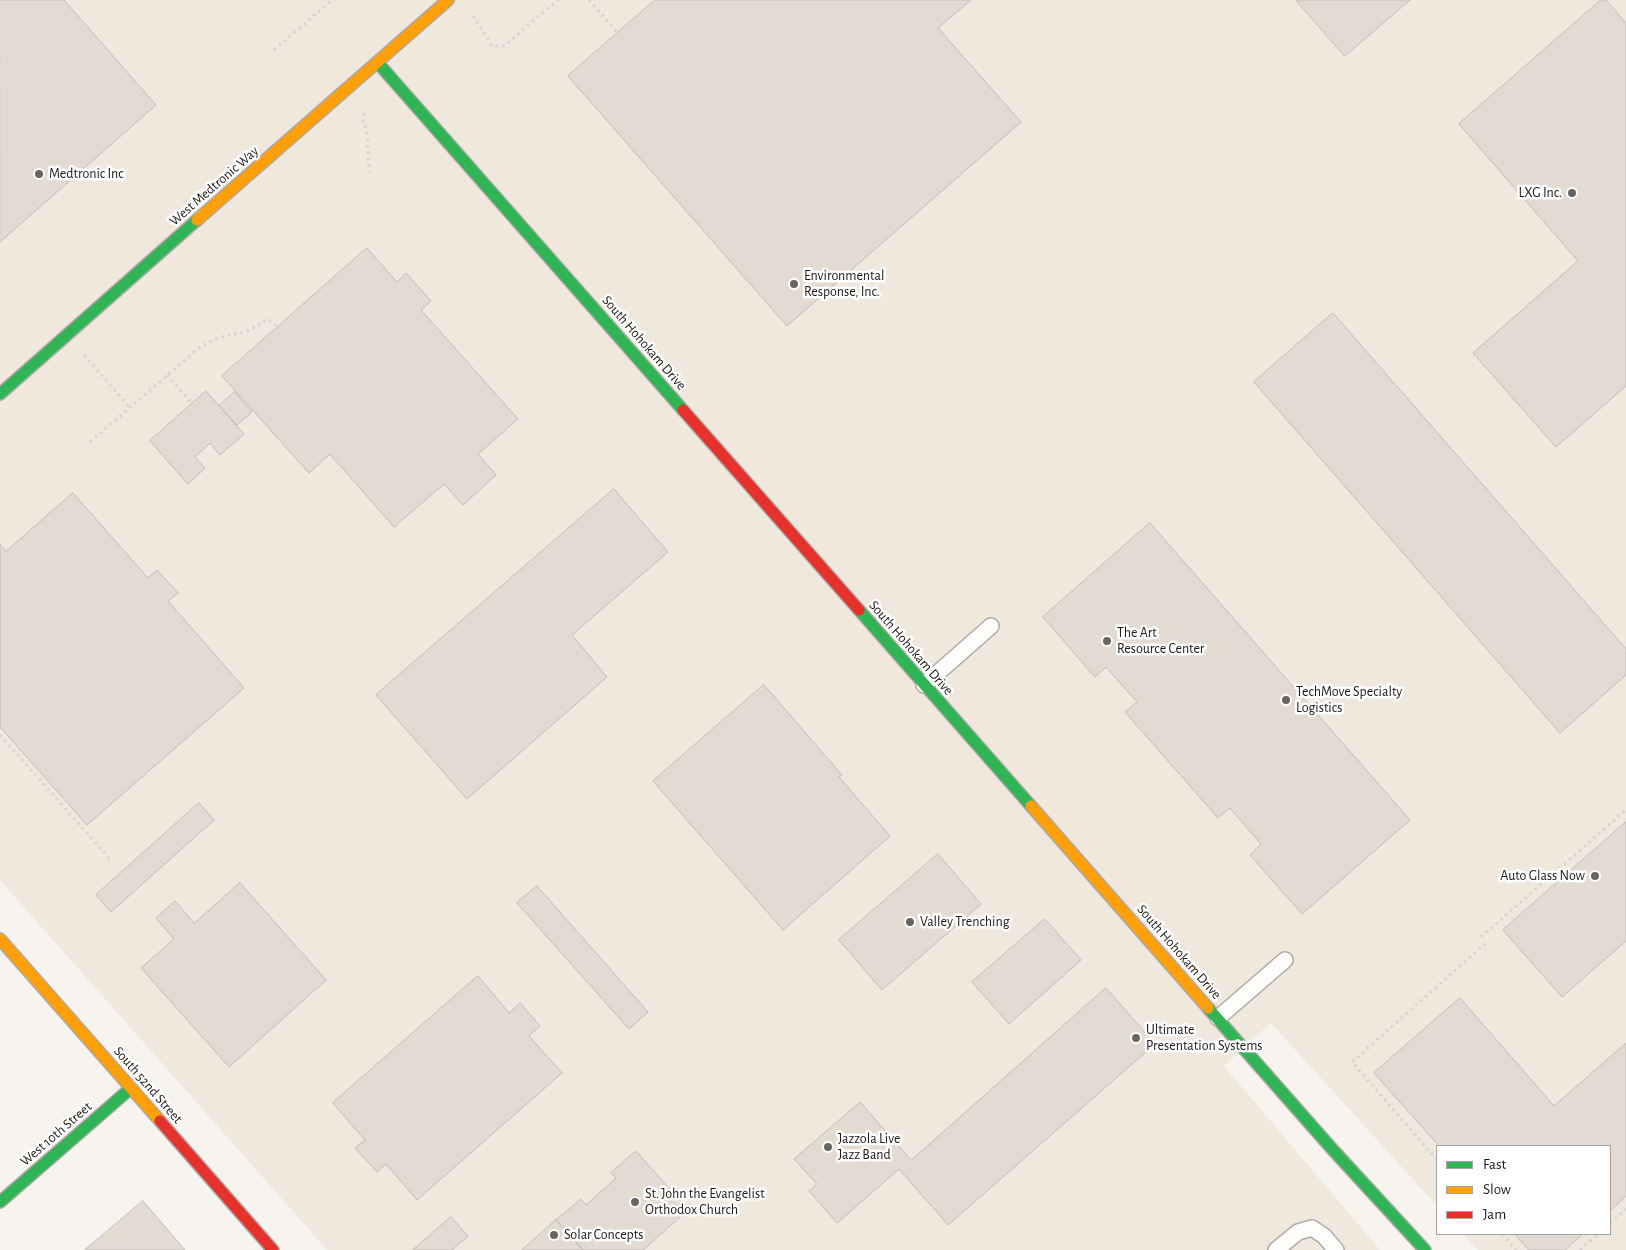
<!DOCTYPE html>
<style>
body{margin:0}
#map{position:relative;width:1626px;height:1250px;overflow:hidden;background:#f7f3ee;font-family:"Alegreya Sans",sans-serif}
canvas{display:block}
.legend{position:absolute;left:1436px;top:1145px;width:175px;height:90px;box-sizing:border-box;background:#fff;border:1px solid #a4a3a1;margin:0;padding:6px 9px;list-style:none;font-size:15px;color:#1b1815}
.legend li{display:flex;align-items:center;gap:10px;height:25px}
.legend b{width:25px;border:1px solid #a4a3a1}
</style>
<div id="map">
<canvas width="1626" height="1250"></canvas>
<ul class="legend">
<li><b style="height:6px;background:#30b455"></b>Fast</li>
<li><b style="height:6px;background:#ff9f0a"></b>Slow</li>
<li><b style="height:6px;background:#e5322d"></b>Jam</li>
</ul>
</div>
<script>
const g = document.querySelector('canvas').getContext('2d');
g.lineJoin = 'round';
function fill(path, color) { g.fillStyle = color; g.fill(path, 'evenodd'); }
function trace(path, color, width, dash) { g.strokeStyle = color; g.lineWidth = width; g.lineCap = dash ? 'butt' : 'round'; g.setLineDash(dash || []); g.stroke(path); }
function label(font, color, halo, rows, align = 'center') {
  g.font = font + ' "Alegreya Sans",sans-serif'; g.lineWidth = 5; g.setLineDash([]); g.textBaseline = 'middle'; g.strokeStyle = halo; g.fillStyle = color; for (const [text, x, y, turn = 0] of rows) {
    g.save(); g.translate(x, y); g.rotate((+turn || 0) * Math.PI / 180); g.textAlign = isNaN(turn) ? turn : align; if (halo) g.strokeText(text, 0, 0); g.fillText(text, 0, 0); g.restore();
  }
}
fill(new Path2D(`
 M 0,0 L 1626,0 L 1626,1250 L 1478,1250 L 1463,1234 L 1610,1234 L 1610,1146 L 1437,1146 L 1437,1206 L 1271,1023 L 1224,1066 L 1380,1250 L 327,1250 L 0,880 Z`), '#f0e7dd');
const building = new Path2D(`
 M 0,0 L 64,0 L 156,105 L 0,242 Z
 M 655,0 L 971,0 L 938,28 L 1021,122 L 787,326 L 568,76 Z
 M 1296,0 L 1410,0 L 1345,56 Z
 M 1601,0 L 1606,0 L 1626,23 L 1626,386 L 1556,447 L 1473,353 L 1578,261 L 1459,124 Z
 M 367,248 L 397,282 L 406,273 L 431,301 L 421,310 L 518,419 L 478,454 L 496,475 L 463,505 L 444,484 L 394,527 L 330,454 L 309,473 L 222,376 Z
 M 1333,313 L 1626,649 L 1626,675 L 1560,733 L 1254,382 Z
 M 206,391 L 244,434 L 220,455 L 210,443 L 195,457 L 205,468 L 188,484 L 150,441 Z
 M 235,392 L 252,412 L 237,425 L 219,406 Z
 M 614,489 L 668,552 L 572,635 L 607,677 L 467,799 L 376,695 Z
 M 73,493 L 148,578 L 157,570 L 178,593 L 168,601 L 244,688 L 87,825 L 0,727 L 0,544 L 6,551 Z
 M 1150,523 L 1410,820 L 1302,914 L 1250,855 L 1261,844 L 1230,808 L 1218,818 L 1125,712 L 1137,702 L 1106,667 L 1095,677 L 1043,617 Z
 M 764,685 L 842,775 L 839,777 L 890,836 L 783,930 L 653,781 Z
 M 199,803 L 214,820 L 111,912 L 96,895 Z
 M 1626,822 L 1626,941 L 1562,997 L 1503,930 Z
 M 938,854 L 981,904 L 882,990 L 839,940 Z
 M 240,883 L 326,980 L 229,1067 L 141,968 L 174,939 L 156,918 L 175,901 L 194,923 Z
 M 537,886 L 648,1012 L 629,1029 L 517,903 Z
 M 1045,919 L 1081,960 L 1009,1024 L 972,982 Z
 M 478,976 L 509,1013 L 520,1003 L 540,1026 L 529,1036 L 562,1073 L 417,1200 L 386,1164 L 377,1172 L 355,1148 L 365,1140 L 333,1103 Z
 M 1106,988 L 1155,1044 L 948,1225 L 899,1169 L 837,1223 L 809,1191 L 817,1184 L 794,1159 L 860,1102 L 911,1160 Z
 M 1460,998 L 1554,1106 L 1626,1043 L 1626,1196 L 1610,1211 L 1610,1146 L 1439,1146 L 1374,1073 Z
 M 636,1151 L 688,1210 L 643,1250 L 583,1250 L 556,1220 L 581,1199 L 586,1205 L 616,1178 L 611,1173 Z
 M 143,1201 L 185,1250 L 85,1250 Z
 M 451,1217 L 468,1236 L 452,1250 L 413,1250 Z
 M 556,1220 L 583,1250 L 522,1250 Z
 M 1515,1234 L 1583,1234 L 1565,1250 L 1529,1250 Z`);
fill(building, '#e3dbd1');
trace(building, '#c1bdb9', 1);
const lane = new Path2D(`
 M 924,685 L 991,626
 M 1218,1018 L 1285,960
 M 1276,1250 L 1298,1232 L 1312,1228 L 1324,1236 L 1336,1250`);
const fast = new Path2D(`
 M 378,63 L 683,410
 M 0,394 L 197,220
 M 859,610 L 1031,806
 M 1208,1008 L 1333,1150 L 1425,1250
 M 0,1202 L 131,1088`);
const slow = new Path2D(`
 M 197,220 L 448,0
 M 1031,806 L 1208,1008
 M 0,939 L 160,1121`);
const jam = new Path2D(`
 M 683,410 L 859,610
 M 160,1121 L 273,1250`);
trace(lane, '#adaaa6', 18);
trace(fast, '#adaaa6', 14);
trace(slow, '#adaaa6', 14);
trace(jam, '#adaaa6', 14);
trace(new Path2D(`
 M 589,0 L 618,33
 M 473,16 L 492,46 L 504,46 L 558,0
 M 274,50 L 332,0
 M 364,113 L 363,120 L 367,131 L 369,172
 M 84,355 L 130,408
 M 167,375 L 192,404
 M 90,442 L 200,347 L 217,338 L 248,331 L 268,319 L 278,327
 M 0,735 L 110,859
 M 1481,937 L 1626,810
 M 1437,1160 L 1352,1062 L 1486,943
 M 1610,1223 L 1626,1209
 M 1502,1234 L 1516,1250
 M 1580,1250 L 1598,1234`), '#d6d5d4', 3, [2.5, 4]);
trace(lane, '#fefdfc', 15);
trace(fast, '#30b455', 11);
trace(slow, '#ff9f0a', 11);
trace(jam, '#e5322d', 11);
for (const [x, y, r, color] of [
 [39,174,5,"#686561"],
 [1572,193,5,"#686561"],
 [794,284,5,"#686561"],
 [1107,641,5,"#686561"],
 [1286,700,5,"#686561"],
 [1595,876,5,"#686561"],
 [910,922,5,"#686561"],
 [1136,1038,5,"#686561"],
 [828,1147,5,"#686561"],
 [635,1202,5,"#686561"],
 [554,1235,5,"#686561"]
]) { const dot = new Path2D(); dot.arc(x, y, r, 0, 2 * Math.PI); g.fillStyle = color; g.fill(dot); trace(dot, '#fff', 2); }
label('14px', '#1b1815', '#fff', [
 ["Medtronic Inc",49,174],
 ["LXG Inc.",1562,193,"right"],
 ["Environmental",804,276],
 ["Response, Inc.",804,292],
 ["The Art",1117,633],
 ["Resource Center",1117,649],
 ["TechMove Specialty",1296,692],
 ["Logistics",1296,708],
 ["Auto Glass Now",1585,876,"right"],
 ["Valley Trenching",920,922],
 ["Ultimate",1146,1030],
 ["Presentation Systems",1146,1046],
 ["Jazzola Live",838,1139],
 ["Jazz Band",838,1155],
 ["St. John the Evangelist",645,1194],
 ["Orthodox Church",645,1210],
 ["Solar Concepts",564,1235]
], 'left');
label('14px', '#1b1815', '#fff', [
 ["West Medtronic Way",214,186,-41],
 ["South Hohokam Drive",644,343,49],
 ["South Hohokam Drive",911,648,49],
 ["South Hohokam Drive",1179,952,49],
 ["South 52nd Street",148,1085,49],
 ["West 10th Street",56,1134,-41]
]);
</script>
